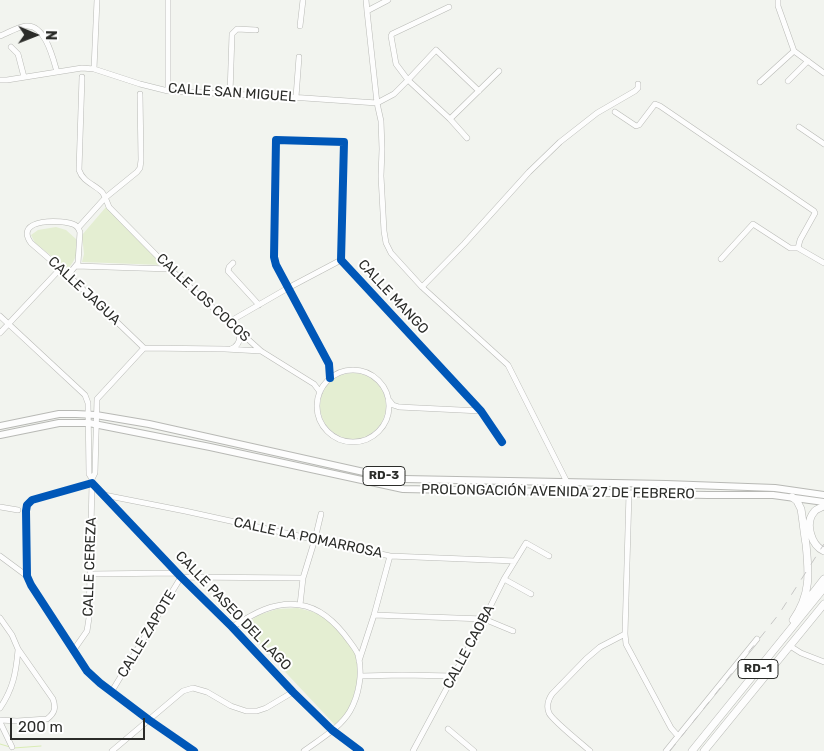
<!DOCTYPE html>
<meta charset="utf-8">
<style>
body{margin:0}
#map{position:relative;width:824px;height:751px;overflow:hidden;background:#f2f4ef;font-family:Rubik,sans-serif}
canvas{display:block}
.north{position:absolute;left:10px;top:10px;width:50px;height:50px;-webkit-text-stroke:4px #fff;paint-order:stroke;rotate:91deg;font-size:14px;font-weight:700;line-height:20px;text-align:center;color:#2b2c29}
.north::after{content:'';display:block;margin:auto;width:18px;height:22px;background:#2b2c29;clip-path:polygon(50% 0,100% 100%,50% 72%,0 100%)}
.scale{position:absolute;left:10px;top:718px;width:135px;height:22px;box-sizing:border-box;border:2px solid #2b2c29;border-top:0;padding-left:6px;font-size:15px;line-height:18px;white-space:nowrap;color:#2b2c29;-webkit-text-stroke:4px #fff;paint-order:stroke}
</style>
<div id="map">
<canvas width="824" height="751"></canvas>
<div class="north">N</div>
<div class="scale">200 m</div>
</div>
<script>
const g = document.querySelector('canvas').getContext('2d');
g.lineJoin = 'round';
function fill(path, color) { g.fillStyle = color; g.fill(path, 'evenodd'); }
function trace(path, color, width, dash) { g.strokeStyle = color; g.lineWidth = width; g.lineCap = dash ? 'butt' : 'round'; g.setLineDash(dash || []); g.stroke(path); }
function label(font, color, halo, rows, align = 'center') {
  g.font = font + ' Rubik,sans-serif'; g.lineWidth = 4; g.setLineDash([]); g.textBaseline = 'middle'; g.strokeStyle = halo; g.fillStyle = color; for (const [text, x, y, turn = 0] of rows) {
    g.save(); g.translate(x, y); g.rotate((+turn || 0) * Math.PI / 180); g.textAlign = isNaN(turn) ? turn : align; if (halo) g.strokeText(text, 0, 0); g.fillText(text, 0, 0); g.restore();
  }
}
fill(new Path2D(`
 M 106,207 L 162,265 L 82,262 L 84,254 L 82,235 Z
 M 56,227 L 66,230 L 76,239 C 79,252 76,259 68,269 L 35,243 L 31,235 L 38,230 Z
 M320 406a33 33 0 1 1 66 0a33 33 0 1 1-66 0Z
 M 298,608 L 317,613 L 337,627 L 356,655 L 359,676 L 353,698 L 347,712 L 335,725 L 242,626 L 259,615 L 277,609 Z`), '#e4eed2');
trace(new Path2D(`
 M 0,744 L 10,747
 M 14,748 L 41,746`), '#d9ecb4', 1);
const minor = new Path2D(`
 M 366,0 L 367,11 L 377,103 L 381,121 L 382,149 L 381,176 L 384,231 L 386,243 L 391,253 L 422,287 L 508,365 L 572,492
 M 778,0 L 778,6 L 794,51 L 824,73
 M 449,7 L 392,34 L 391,36 L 396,64 L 408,80 L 450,119 L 467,138
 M 367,11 L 388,0
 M 300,26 L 303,0
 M 0,36 C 8,33 17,27 26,26 C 45,24 53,58 57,72
 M 11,47 L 18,54 L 24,77
 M 94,69 L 97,0
 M 82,77 L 79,170 C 83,182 94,184 102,192 C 105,196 107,202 109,207 L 170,269 L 261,351 L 314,384 L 320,392
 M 0,80 L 7,80 L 82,68 L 94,69 L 140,84 L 168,91 L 290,97 L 377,103 L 394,94 L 408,80 L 436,50 L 479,91
 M 788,81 L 808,61
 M 760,82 L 794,51
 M 168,91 L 168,0
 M 230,94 L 232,34 L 237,29 L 256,30
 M 296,97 L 299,57
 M 615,112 L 636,126 L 639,125 L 655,104 L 660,106 L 814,211 L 815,213 L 800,240 L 798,248
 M 450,119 L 499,71
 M 799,127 L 824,144
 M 78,228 L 105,198 L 137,172 L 140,168 L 141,160 L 140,94
 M 721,259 L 753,224 L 790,248 L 798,248 L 824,263
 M 233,263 L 229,267 L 228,271 L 259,305
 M 76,266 L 170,269
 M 68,275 L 78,263 L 80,232 C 78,228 79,228 75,225 C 63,219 13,218 31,243 L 68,275 L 144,348
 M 422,287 L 464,244 L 529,172 L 560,142 L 597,113 L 635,91 L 638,88 L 638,84
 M 0,316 L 85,395 L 88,403 L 89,474 L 92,479 L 92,483 L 89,618 L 87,631 L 73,651
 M 229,322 L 288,288 L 341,260
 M 0,333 L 61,268
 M 144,348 L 225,349 L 261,351
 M 231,349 C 238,346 241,340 239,332
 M317 406a36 36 0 1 1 72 0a36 36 0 1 1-72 0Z
 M 330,378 L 329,364 L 276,265 L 274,257 L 276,140 L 344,142 L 341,260 L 481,411 L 502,442
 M 389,400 L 393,405 L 399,407 L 481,411
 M 92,479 L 95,473 L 97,399 L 144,348
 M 629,493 L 625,634 L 626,644 L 671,728 L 678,736
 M 104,495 L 185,511 L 390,556 L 515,561
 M 0,507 L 18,510
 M 0,556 L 27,576
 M 90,574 L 178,573
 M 504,579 L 531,594
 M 300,605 L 303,578 L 315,539 L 321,514
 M 374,615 L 484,619 L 513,631
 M 0,618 L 12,635 L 18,649 L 53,699 C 56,708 55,713 47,719 L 17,721 L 0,720
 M 232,627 C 253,614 274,601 300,605 C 322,608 338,625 350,642 C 353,646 357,651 358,655 C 363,673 359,695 350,711 C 340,728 320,739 304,751
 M 790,646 L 801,653 L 824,662
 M 359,661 L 374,615 L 390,556
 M 361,676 L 402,675 L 454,676
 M 112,691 L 181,577 L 303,578
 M 0,708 C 13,689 16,673 18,650
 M 0,722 L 12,747
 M 448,729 L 474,751
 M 112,751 L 183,691 L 193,688 L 207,692 L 231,706 L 246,711 L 257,711 L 266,708 L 293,692
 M 194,751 L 149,720 L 100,683 L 87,671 L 31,585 L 27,576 L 26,511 L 27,505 L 32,500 L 92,483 L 181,577 L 232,627 L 293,692 L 332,730 L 360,751
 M 413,751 L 484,619 L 504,579 L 526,543 L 549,556
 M 590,751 C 582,744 552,720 549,713 C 546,706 548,700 552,694 L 586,659 L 600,647 L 625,634
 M 666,751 L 757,639`);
const major = new Path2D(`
 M 0,426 L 59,414 L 76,414 L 96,415 L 149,424 L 395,479 L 404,479 L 666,484 L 775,488 L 824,495
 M 0,435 L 59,423 L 89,423 L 210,447 L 403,489 L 708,495 L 773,495 L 824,502`);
const highway = new Path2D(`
 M 792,497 L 797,501 L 801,509 C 803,521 804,533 806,544 C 809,573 811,595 793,620
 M 824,506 C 820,508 816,509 814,512 C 804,524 812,546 824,551
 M 803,606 L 824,579
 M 692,751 L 824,588
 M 704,751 L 824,604`);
trace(minor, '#b8b9b5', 6);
trace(major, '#b8b9b5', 8);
trace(highway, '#b8b9b5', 8);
trace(minor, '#fdfdfd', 5);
trace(major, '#fdfdfd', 6);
trace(highway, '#fdfdfd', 7);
trace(new Path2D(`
 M 670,751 L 779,614 L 824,544`), '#c6c6c5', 1, [9, 9]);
trace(new Path2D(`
 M 330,378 L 329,364 L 276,265 L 274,257 L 276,140 L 344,142 L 341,260 L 481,411 L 502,442
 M 194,751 L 149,720 L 100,683 L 87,671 L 31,585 L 27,576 L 26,511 L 27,505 L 32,500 L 92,483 L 181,577 L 232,627 L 293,692 L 332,730 L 360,751`), '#0057b8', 8);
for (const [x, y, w] of [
 [384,476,42],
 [758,669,40]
]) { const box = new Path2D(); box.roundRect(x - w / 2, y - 9.5, w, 19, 4); g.fillStyle = '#fff'; g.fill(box); trace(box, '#2b2c29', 1); }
label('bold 12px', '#2b2c29', null, [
 ["RD-3",384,476],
 ["RD-1",758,669]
]);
label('14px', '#2b2c29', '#fff', [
 ["CALLE SAN MIGUEL",232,93,4],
 ["CALLE JAGUA",84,291,43],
 ["CALLE MANGO",393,297,47],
 ["CALLE LOS COCOS",203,298,43],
 ["PROLONGACIÓN AVENIDA 27 DE FEBRERO",558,492,1],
 ["CALLE LA POMARROSA",308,538,12],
 ["CALLE CEREZA",90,567,-88],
 ["CALLE PASEO DEL LAGO",233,611,46],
 ["CALLE ZAPOTE",147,634,-59],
 ["CALLE CAOBA",469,647,-62]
]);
</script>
